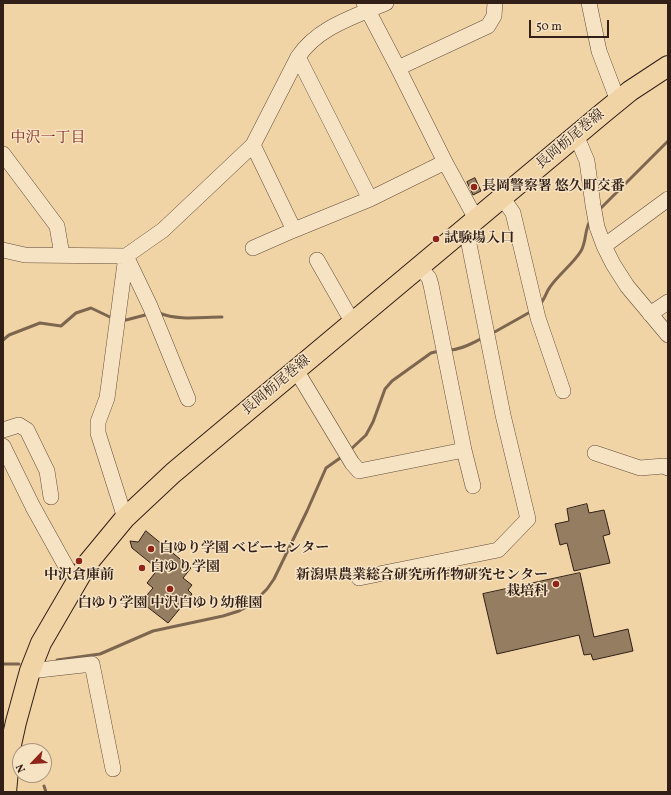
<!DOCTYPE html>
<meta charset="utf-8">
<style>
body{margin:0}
#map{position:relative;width:671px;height:795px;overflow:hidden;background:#f1d4a5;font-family:Vollkorn,serif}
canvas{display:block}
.frame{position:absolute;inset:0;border:4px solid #311f18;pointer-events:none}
.north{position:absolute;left:12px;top:743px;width:40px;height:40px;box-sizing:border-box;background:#f6e3c4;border:1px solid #a7957f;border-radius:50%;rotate:245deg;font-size:11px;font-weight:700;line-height:16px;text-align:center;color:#311f18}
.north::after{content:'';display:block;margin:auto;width:14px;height:18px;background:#8f2418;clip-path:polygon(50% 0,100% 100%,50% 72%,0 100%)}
.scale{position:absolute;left:529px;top:20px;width:80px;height:18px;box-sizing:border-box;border:2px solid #311f18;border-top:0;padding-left:5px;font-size:12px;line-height:14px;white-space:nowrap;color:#311f18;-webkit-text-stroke:3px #f6e3c4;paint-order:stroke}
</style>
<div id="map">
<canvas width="671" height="795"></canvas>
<div class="frame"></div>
<div class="north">N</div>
<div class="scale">50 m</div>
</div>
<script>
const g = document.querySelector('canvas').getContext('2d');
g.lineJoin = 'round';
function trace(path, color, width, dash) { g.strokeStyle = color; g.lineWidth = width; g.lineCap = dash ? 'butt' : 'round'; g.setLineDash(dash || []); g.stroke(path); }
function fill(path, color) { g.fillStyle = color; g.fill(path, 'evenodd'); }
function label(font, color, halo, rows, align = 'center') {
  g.font = font + ' Vollkorn,"Noto Serif JP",serif'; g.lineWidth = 3; g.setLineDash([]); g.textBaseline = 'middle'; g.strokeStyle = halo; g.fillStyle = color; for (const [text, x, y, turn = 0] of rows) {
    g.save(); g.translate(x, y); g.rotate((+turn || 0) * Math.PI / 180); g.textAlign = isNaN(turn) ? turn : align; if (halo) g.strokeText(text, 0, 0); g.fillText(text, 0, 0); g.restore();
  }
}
trace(new Path2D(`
 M 600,209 L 668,141
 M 539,305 C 545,300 546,292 550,287 C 559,274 573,264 581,251 C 587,241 584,229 591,219
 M 159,313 C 179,321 201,317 222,317
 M 122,319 L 126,320 L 149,314
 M 491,334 L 532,311
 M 3,340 L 9,335 L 40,323 L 61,326 L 76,313 L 91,308 L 112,318
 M 449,350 C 461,350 472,343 483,338
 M 349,451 L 366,435 L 373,422 L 385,389 L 392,381 L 431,353 L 439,351
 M 57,660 L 100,654 L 153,631 L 223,616 L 239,611 L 248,606 L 259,597 L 267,589 L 274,579 L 307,511 L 326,468 L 343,456
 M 3,664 L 19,664
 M 44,786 L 46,792`), '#7d6650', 3);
const building = new Path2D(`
 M 475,178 L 481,191 L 473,195 L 467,182 Z
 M 587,504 L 589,513 L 604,510 L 610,534 L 603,536 L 610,563 L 574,571 L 567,543 L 560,545 L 555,524 L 569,521 L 567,509 Z
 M 146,531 L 191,568 L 183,578 L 192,585 L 188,590 L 192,594 L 168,623 L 141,602 L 153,588 L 147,583 L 158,569 L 132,548 L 130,541 L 138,542 Z
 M 580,573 L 594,637 L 628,629 L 633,651 L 593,660 L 591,654 L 584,655 L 579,635 L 497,654 L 483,594 Z`);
fill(building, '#957d61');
trace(building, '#311f18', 1);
const minor = new Path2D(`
 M 364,3 L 398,68 L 445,162 L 476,219
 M 589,3 L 599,51 L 618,101
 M 298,57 L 370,199
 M 398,68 L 488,26 L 494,16 L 495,3
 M 576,135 L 587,161 L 593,205 L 597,227 L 604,246 L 613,264 L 627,286 L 668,335
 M 253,145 L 294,230 L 370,199 L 445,162
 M 3,154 L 57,226 L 62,255
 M 502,197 L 513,213 L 538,318 L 563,391
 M 604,246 L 668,199
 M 253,248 L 294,230
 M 3,250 L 25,255 L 126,256 L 150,306 L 188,399
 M 317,260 L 353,323
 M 419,266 L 429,278 L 431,285 L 464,450 L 473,486
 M 650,314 L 668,302
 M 296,370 L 352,463 L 359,471 L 464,450
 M 3,430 L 19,425 L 27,430 L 47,471 L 51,497
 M 3,446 L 33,507 L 68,570 L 78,579
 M 595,453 L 640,468 L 664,466 L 668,468
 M 125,518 L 98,433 L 98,422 L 107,398 L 126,256 L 163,230 L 253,145 L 298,57 C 318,27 354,17 386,3
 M 359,578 L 498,550 L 528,519 L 503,415 L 469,244 L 465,228
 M 30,671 L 92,664 L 113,769`);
const major = new Path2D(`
 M 6,792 L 10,749 L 16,722 L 30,671 L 41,643 L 87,564 L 125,518 L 173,473 L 603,113 L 630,91 L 668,66`);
trace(minor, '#614c3b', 16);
trace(major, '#311f18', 22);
trace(minor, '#f6e3c4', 15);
trace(major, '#f1d4a5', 20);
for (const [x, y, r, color] of [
 [474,187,4,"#8f2418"],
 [436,239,4,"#8f2418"],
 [151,549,4,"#8f2418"],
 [79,561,4,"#8f2418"],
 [142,568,4,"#8f2418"],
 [556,584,4,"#8f2418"],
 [170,589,4,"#8f2418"]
]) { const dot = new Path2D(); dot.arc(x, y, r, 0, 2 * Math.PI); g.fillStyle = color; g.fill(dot); trace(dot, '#f6e3c4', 1.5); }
label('14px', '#311f18', '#f6e3c4', [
 ["長岡栃尾巻線",571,140,-40],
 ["長岡栃尾巻線",277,386,-40]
]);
label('bold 14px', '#311f18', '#f6e3c4', [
 ["長岡警察署 悠久町交番",482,187],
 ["試験場入口",444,239],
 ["白ゆり学園 ベビーセンター",159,549],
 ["白ゆり学園",150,568],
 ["中沢倉庫前",79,576,"center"],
 ["新潟県農業総合研究所作物研究センター",548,576,"right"],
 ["栽培科",548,592,"right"],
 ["白ゆり学園 中沢白ゆり幼稚園",170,604,"center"]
], 'left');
label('15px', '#7a1f14', '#f6e3c4', [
 ["中沢一丁目",48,139]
]);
</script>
